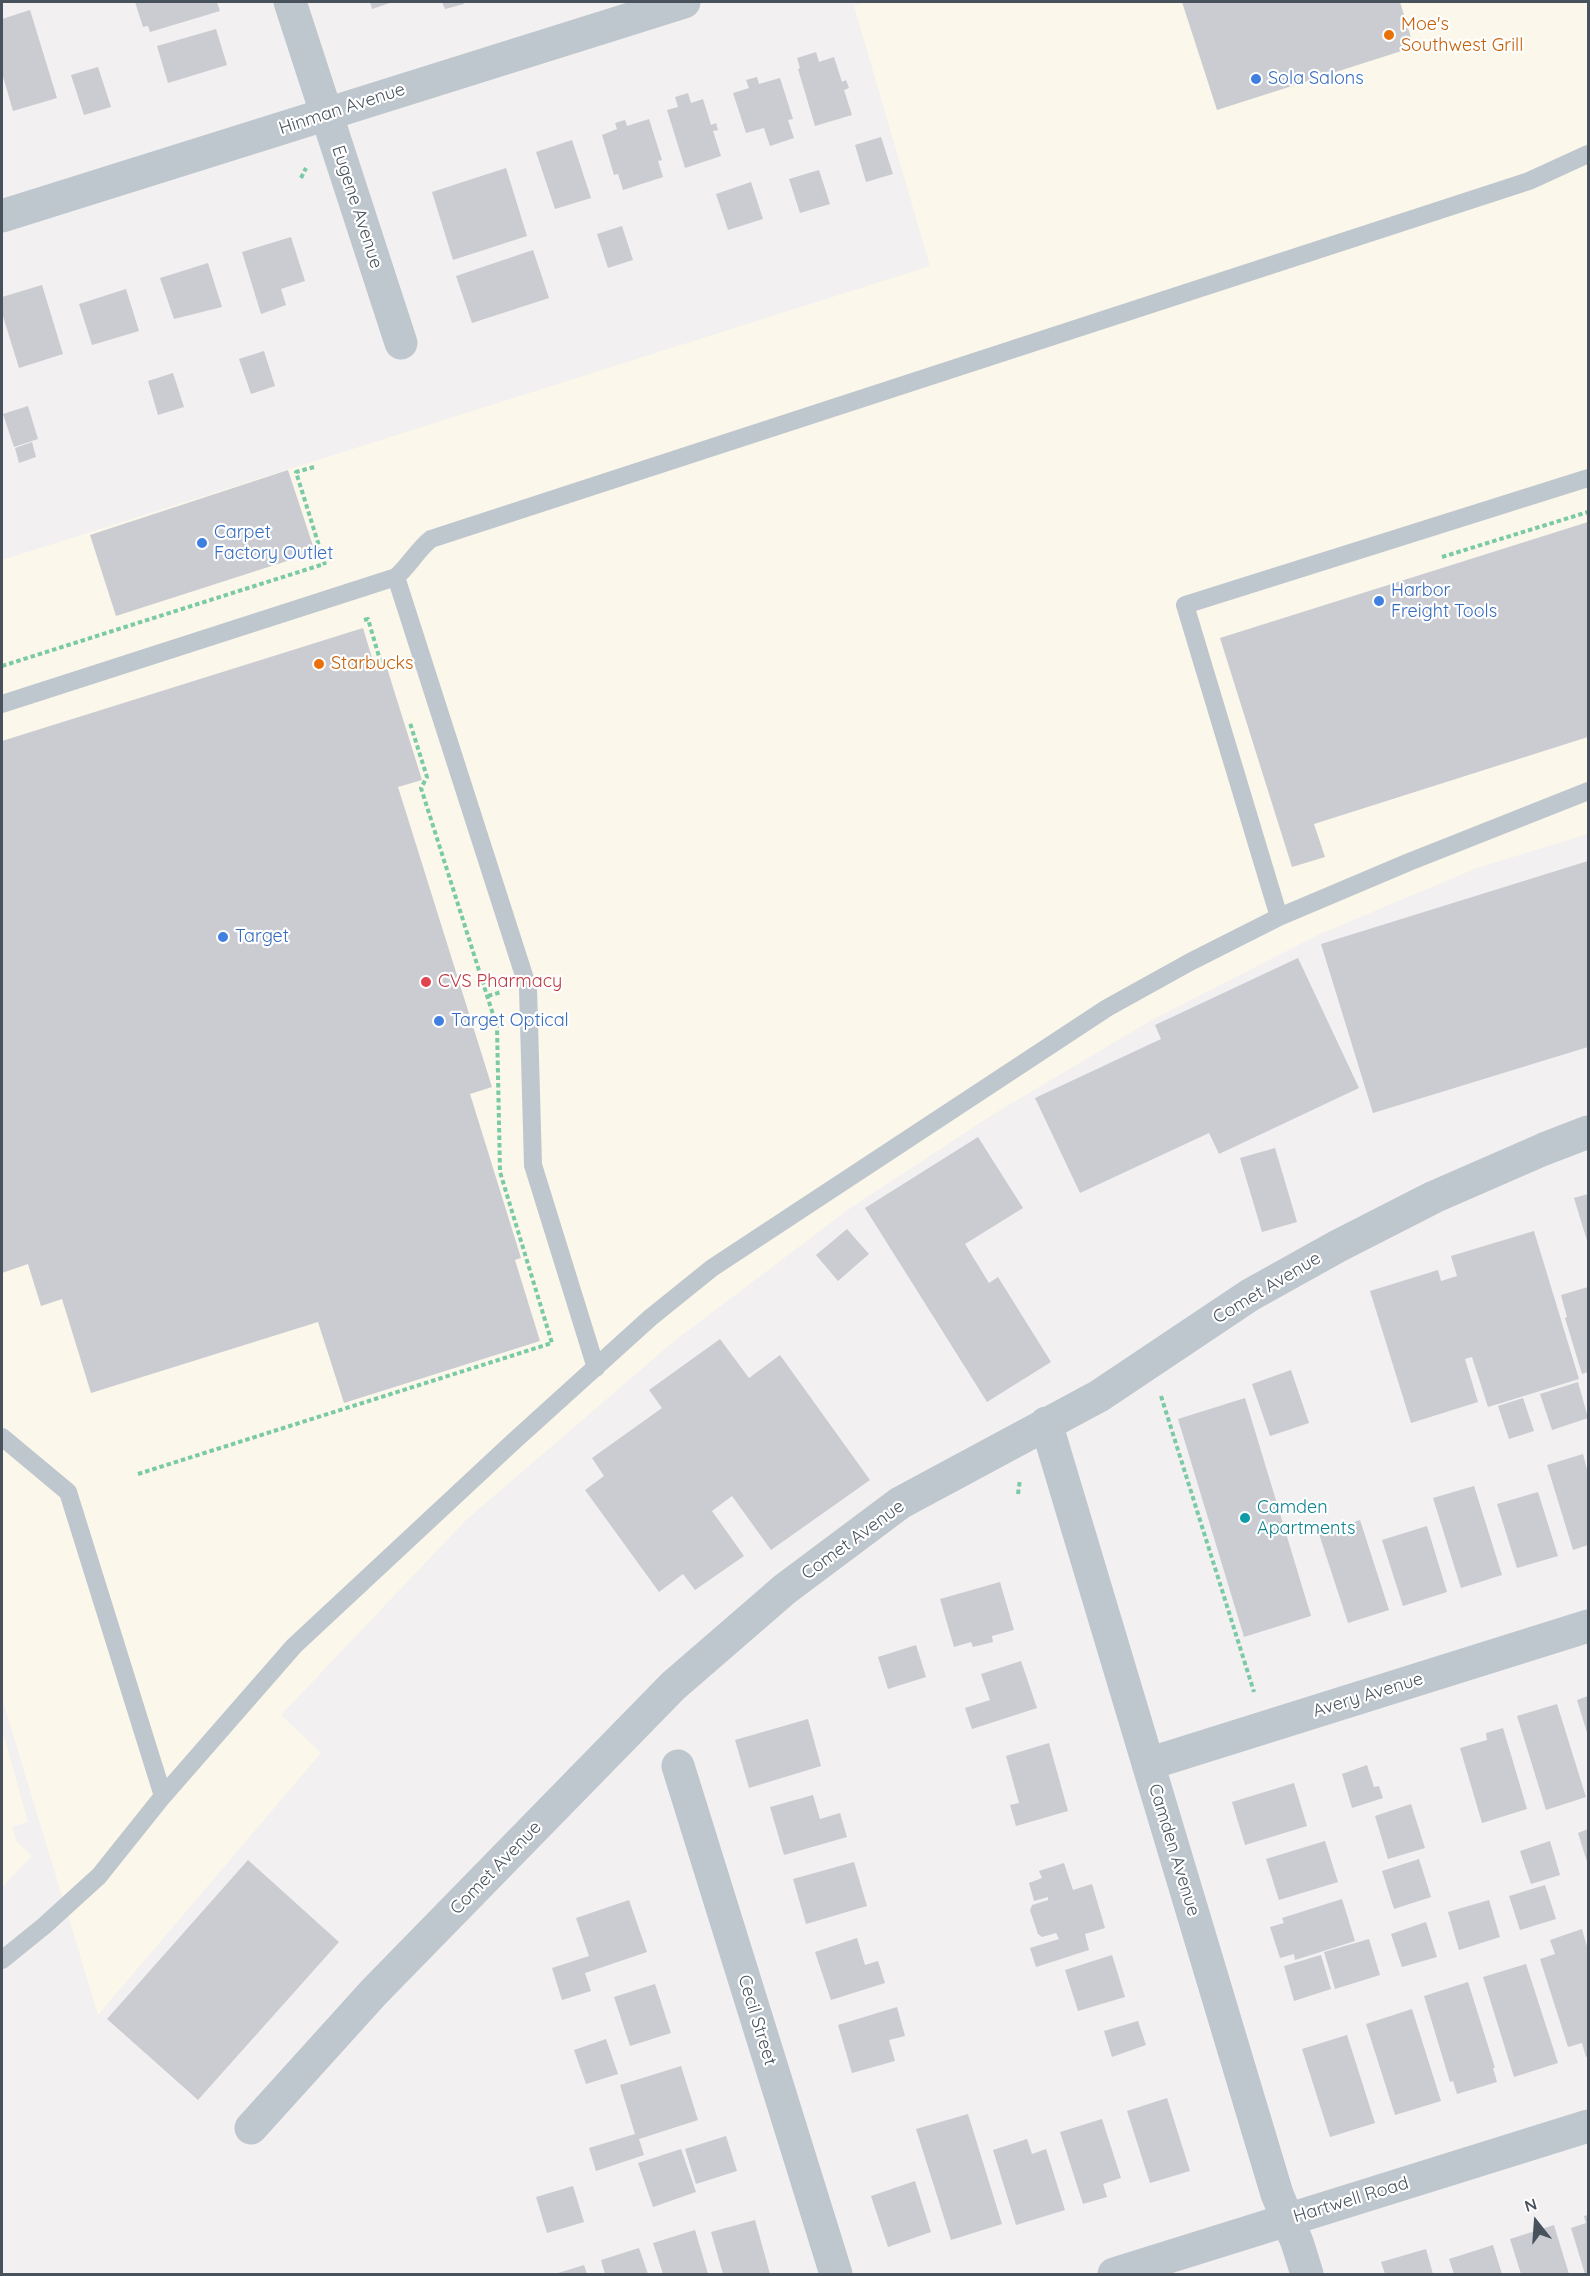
<!DOCTYPE html>
<style>
body{margin:0}
#map{position:relative;width:1590px;height:2276px;overflow:hidden;background:#f2f0f0;font-family:Quicksand,sans-serif}
canvas{display:block}
.frame{position:absolute;inset:0;border:3px solid #48525c;pointer-events:none}
.north{position:absolute;left:1506px;top:2192px;width:60px;height:60px;-webkit-text-stroke:4px #fff;paint-order:stroke;rotate:343deg;font-size:16px;font-weight:700;line-height:24px;text-align:center;color:#48525c}
.north::after{content:'';display:block;margin:auto;width:21px;height:27px;background:#48525c;clip-path:polygon(50% 0,100% 100%,50% 72%,0 100%)}
</style>
<div id="map">
<canvas width="1590" height="2276"></canvas>
<div class="frame"></div>
<div class="north">N</div>
</div>
<script>
const g = document.querySelector('canvas').getContext('2d');
g.lineJoin = 'round';
function fill(path, color) { g.fillStyle = color; g.fill(path, 'evenodd'); }
function trace(path, color, width, dash) { g.strokeStyle = color; g.lineWidth = width; g.lineCap = dash ? 'butt' : 'round'; g.setLineDash(dash || []); g.stroke(path); }
function label(font, color, halo, rows, align = 'center') {
  g.font = font + ' Quicksand,sans-serif'; g.lineWidth = 4.5; g.setLineDash([]); g.textBaseline = 'middle'; g.strokeStyle = halo; g.fillStyle = color; for (const [text, x, y, turn = 0] of rows) {
    g.save(); g.translate(x, y); g.rotate((+turn || 0) * Math.PI / 180); g.textAlign = isNaN(turn) ? turn : align; if (halo) g.strokeText(text, 0, 0); g.fillText(text, 0, 0); g.restore();
  }
}
fill(new Path2D(`
 M 868,2 L 1588,2 L 1588,834 L 1477,868 L 1320,934 L 1152,1020 L 992,1115 L 849,1209 L 673,1342 L 466,1520 L 281,1715 L 321,1753 L 98,2015 L 2,1698 L 2,560 L 930,266 L 854,6 Z
 M 2,1729 L 28,1822 L 12,1827 L 17,1842 L 32,1856 L 2,1887 Z`), '#fbf7ea');
fill(new Path2D(`
 M 135,2 L 217,2 L 220,11 L 150,32 L 148,26 L 143,27 Z
 M 370,2 L 393,2 L 372,9 Z
 M 442,2 L 463,2 L 464,4 L 445,9 Z
 M 1182,2 L 1400,2 L 1414,47 L 1217,110 Z
 M 30,10 L 57,98 L 13,111 L 2,73 L 2,19 Z
 M 216,29 L 227,65 L 168,83 L 157,46 Z
 M 816,52 L 819,62 L 834,57 L 842,82 L 846,80 L 849,88 L 844,90 L 852,115 L 815,126 L 798,69 L 800,68 L 797,58 Z
 M 98,67 L 111,107 L 84,115 L 71,75 Z
 M 757,77 L 759,84 L 780,78 L 793,119 L 788,120 L 794,138 L 770,146 L 764,128 L 746,133 L 733,93 L 749,88 L 746,80 Z
 M 688,93 L 691,103 L 703,99 L 711,125 L 716,123 L 718,130 L 713,131 L 721,156 L 685,168 L 667,110 L 678,107 L 675,97 Z
 M 649,119 L 662,160 L 658,161 L 663,177 L 623,190 L 618,174 L 614,175 L 602,135 L 617,129 L 615,123 L 625,120 L 627,126 Z
 M 881,137 L 893,174 L 866,182 L 855,145 Z
 M 572,140 L 591,198 L 555,209 L 536,152 Z
 M 506,168 L 527,236 L 453,260 L 432,192 Z
 M 819,170 L 830,204 L 800,213 L 789,179 Z
 M 751,182 L 763,219 L 728,230 L 716,194 Z
 M 622,226 L 633,260 L 608,268 L 597,234 Z
 M 291,237 L 305,281 L 281,289 L 286,305 L 261,314 L 242,252 Z
 M 533,250 L 549,298 L 472,323 L 456,276 Z
 M 208,263 L 222,307 L 174,319 L 160,278 Z
 M 42,285 L 63,354 L 19,368 L 2,313 L 2,297 Z
 M 126,289 L 139,331 L 92,345 L 79,304 Z
 M 264,351 L 275,386 L 251,394 L 239,359 Z
 M 173,373 L 184,407 L 158,415 L 148,381 Z
 M 28,406 L 38,439 L 14,447 L 3,414 Z
 M 32,442 L 36,457 L 19,463 L 15,448 Z
 M 288,470 L 315,552 L 116,616 L 90,535 Z
 M 1588,522 L 1588,737 L 1314,824 L 1325,857 L 1292,867 L 1220,638 Z
 M 363,628 L 376,671 L 387,668 L 422,780 L 398,787 L 492,1087 L 470,1094 L 521,1258 L 515,1260 L 540,1341 L 344,1403 L 318,1322 L 91,1393 L 62,1299 L 41,1306 L 28,1264 L 2,1273 L 2,741 Z
 M 1588,861 L 1588,1047 L 1373,1113 L 1321,944 Z
 M 1298,958 L 1359,1088 L 1219,1154 L 1209,1133 L 1080,1193 L 1035,1098 L 1161,1039 L 1155,1025 Z
 M 978,1137 L 1023,1208 L 965,1244 L 989,1283 L 998,1277 L 1051,1362 L 987,1402 L 865,1208 Z
 M 1275,1148 L 1297,1222 L 1262,1232 L 1240,1158 Z
 M 1588,1194 L 1588,1244 L 1574,1198 Z
 M 847,1229 L 869,1254 L 838,1281 L 816,1255 Z
 M 1534,1231 L 1579,1379 L 1488,1407 L 1472,1357 L 1465,1359 L 1478,1402 L 1411,1423 L 1370,1291 L 1438,1270 L 1441,1281 L 1457,1276 L 1451,1256 Z
 M 1588,1287 L 1588,1372 L 1582,1374 L 1565,1318 L 1567,1317 L 1561,1295 Z
 M 720,1339 L 749,1378 L 780,1355 L 870,1480 L 771,1550 L 732,1496 L 712,1511 L 744,1556 L 695,1590 L 683,1574 L 659,1592 L 585,1490 L 604,1476 L 592,1458 L 662,1408 L 649,1390 Z
 M 1291,1370 L 1309,1423 L 1270,1436 L 1252,1384 Z
 M 1578,1382 L 1588,1418 L 1552,1430 L 1540,1394 Z
 M 1245,1398 L 1311,1616 L 1244,1637 L 1178,1419 Z
 M 1523,1398 L 1534,1431 L 1509,1439 L 1498,1406 Z
 M 1583,1454 L 1588,1473 L 1588,1545 L 1573,1550 L 1547,1465 Z
 M 1474,1486 L 1502,1575 L 1461,1588 L 1433,1498 Z
 M 1538,1492 L 1558,1556 L 1517,1568 L 1497,1504 Z
 M 1360,1520 L 1389,1610 L 1348,1623 L 1319,1534 Z
 M 1427,1526 L 1447,1592 L 1403,1606 L 1382,1540 Z
 M 1000,1582 L 1014,1630 L 992,1636 L 993,1642 L 973,1647 L 971,1642 L 954,1647 L 940,1599 Z
 M 916,1645 L 926,1677 L 888,1689 L 878,1657 Z
 M 1021,1661 L 1037,1708 L 972,1729 L 965,1708 L 990,1700 L 981,1674 Z
 M 1588,1696 L 1588,1736 L 1577,1700 Z
 M 1557,1704 L 1586,1797 L 1546,1810 L 1517,1716 Z
 M 808,1719 L 821,1766 L 749,1788 L 735,1740 Z
 M 1503,1728 L 1527,1809 L 1482,1823 L 1460,1748 L 1487,1740 L 1486,1733 Z
 M 1049,1743 L 1068,1811 L 1016,1826 L 1010,1805 L 1019,1803 L 1006,1756 Z
 M 1367,1765 L 1374,1787 L 1379,1786 L 1383,1798 L 1352,1808 L 1342,1774 Z
 M 1294,1783 L 1307,1826 L 1245,1845 L 1232,1802 Z
 M 813,1795 L 820,1819 L 840,1813 L 847,1837 L 784,1855 L 770,1807 Z
 M 1411,1804 L 1425,1848 L 1388,1859 L 1375,1816 Z
 M 1588,1829 L 1588,1865 L 1578,1833 Z
 M 1325,1841 L 1338,1882 L 1279,1900 L 1266,1859 Z
 M 1550,1841 L 1560,1875 L 1531,1884 L 1520,1851 Z
 M 1419,1859 L 1431,1897 L 1394,1909 L 1382,1871 Z
 M 248,1860 L 339,1942 L 198,2100 L 107,2019 Z
 M 854,1862 L 867,1906 L 806,1924 L 793,1879 Z
 M 1064,1863 L 1073,1890 L 1092,1884 L 1105,1928 L 1085,1934 L 1089,1950 L 1036,1967 L 1030,1948 L 1059,1939 L 1056,1933 L 1042,1937 L 1038,1934 L 1030,1910 L 1032,1905 L 1048,1900 L 1048,1897 L 1034,1901 L 1029,1883 L 1042,1878 L 1039,1871 Z
 M 1545,1885 L 1556,1919 L 1520,1930 L 1509,1896 Z
 M 1342,1899 L 1355,1941 L 1295,1960 L 1294,1954 L 1280,1958 L 1270,1927 L 1284,1923 L 1282,1918 Z
 M 629,1900 L 647,1952 L 585,1973 L 591,1991 L 562,2000 L 552,1968 L 589,1956 L 576,1918 Z
 M 1489,1900 L 1500,1937 L 1459,1950 L 1448,1912 Z
 M 1426,1922 L 1437,1957 L 1402,1967 L 1391,1934 Z
 M 1582,1929 L 1588,1950 L 1588,2056 L 1586,2057 L 1582,2043 L 1568,2047 L 1540,1959 L 1555,1954 L 1550,1940 Z
 M 857,1938 L 865,1965 L 878,1961 L 885,1983 L 831,2000 L 815,1952 Z
 M 1369,1939 L 1380,1975 L 1335,1989 L 1324,1952 Z
 M 1112,1955 L 1125,1997 L 1078,2011 L 1065,1970 Z
 M 1321,1955 L 1331,1989 L 1294,2001 L 1284,1966 Z
 M 1526,1964 L 1558,2063 L 1514,2077 L 1483,1977 Z
 M 1468,1982 L 1495,2068 L 1493,2068 L 1497,2082 L 1457,2094 L 1453,2081 L 1450,2082 L 1424,1996 Z
 M 655,1984 L 671,2033 L 630,2046 L 614,1997 Z
 M 897,2007 L 905,2036 L 889,2040 L 895,2061 L 852,2073 L 838,2025 Z
 M 1412,2009 L 1441,2101 L 1395,2115 L 1366,2024 Z
 M 1138,2021 L 1146,2045 L 1112,2057 L 1104,2031 Z
 M 1347,2035 L 1375,2123 L 1330,2137 L 1302,2049 Z
 M 606,2039 L 618,2074 L 586,2084 L 574,2050 Z
 M 681,2066 L 698,2120 L 639,2139 L 644,2155 L 596,2171 L 589,2148 L 635,2134 L 620,2085 Z
 M 1167,2098 L 1190,2171 L 1150,2183 L 1127,2111 Z
 M 968,2114 L 1002,2224 L 951,2240 L 916,2129 Z
 M 1102,2119 L 1121,2178 L 1103,2184 L 1107,2197 L 1083,2204 L 1060,2132 Z
 M 726,2136 L 737,2171 L 696,2184 L 685,2149 Z
 M 1027,2139 L 1032,2154 L 1046,2149 L 1065,2210 L 1016,2225 L 993,2150 Z
 M 681,2149 L 696,2192 L 653,2207 L 638,2163 Z
 M 915,2181 L 931,2232 L 888,2247 L 871,2196 Z
 M 573,2186 L 584,2222 L 547,2233 L 536,2197 Z
 M 1588,2215 L 1588,2274 L 1585,2274 L 1571,2228 L 1586,2223 L 1584,2216 Z
 M 755,2220 L 770,2274 L 723,2274 L 711,2232 Z
 M 1554,2225 L 1569,2274 L 1521,2274 L 1510,2239 Z
 M 695,2230 L 708,2274 L 663,2274 L 653,2243 Z
 M 1493,2245 L 1502,2274 L 1454,2274 L 1449,2259 Z
 M 639,2248 L 648,2274 L 605,2274 L 601,2260 Z
 M 1426,2249 L 1433,2274 L 1385,2274 L 1381,2262 Z
 M 584,2265 L 587,2274 L 555,2274 Z`), '#caccd2');
trace(new Path2D(`
 M 301,178 L 306,168
 M 314,467 L 296,472 L 325,565
 M 1442,557 L 1588,512
 M 364,620 L 368,619 L 380,660 L 392,667 L 393,670
 M 2,666 L 324,564
 M 488,996 L 501,992
 M 1161,1396 L 1254,1692
 M 138,1474 L 552,1343 L 500,1172 L 497,1027 L 421,788 L 427,777 L 410,723
 M 1018,1494 L 1020,1480`), '#7acaa6', 4, [4.5, 3]);
trace(new Path2D(`
 M 396,577 L 528,988 L 533,1165 L 596,1368
 M 2,704 L 396,577 C 410,565 417,550 431,539 L 1529,181 L 1588,154
 M 1279,917 L 1185,605 L 1588,478
 M 2,1437 L 68,1492 L 163,1796
 M 2,1960 L 44,1926 L 99,1876 L 163,1796 L 294,1646 L 513,1442 L 650,1318 L 712,1268 L 1107,1008 L 1190,962 L 1279,917 L 1409,862 L 1588,791`), '#bec6ce', 18);
trace(new Path2D(`
 M 290,2 L 401,343
 M 1046,1423 L 1277,2194 L 1297,2242 L 1307,2274
 M 1148,1764 L 1588,1626
 M 678,1766 L 836,2274
 M 251,2128 L 374,1992 L 673,1686 L 785,1589 L 900,1503 L 1099,1396 L 1250,1295 L 1338,1246 L 1434,1197 L 1544,1149 L 1588,1132
 M 1114,2274 L 1588,2126`), '#bec6ce', 33);
trace(new Path2D(`
 M 2,216 L 684,2`), '#bec6ce', 33);
for (const [x, y, r, color] of [
 [1389,35,6,"#e8710a"],
 [1256,79,6,"#3f7fe0"],
 [202,543,6,"#3f7fe0"],
 [1379,601,6,"#3f7fe0"],
 [319,664,6,"#e8710a"],
 [223,937,6,"#3f7fe0"],
 [426,982,6,"#e0444e"],
 [439,1021,6,"#3f7fe0"],
 [1245,1518,6,"#0f9aa8"]
]) { const dot = new Path2D(); dot.arc(x, y, r, 0, 2 * Math.PI); g.fillStyle = color; g.fill(dot); trace(dot, '#fff', 2); }
label('18px', '#c56008', '#fff', [
 ["Moe's",1401,25],
 ["Southwest Grill",1401,46],
 ["Starbucks",331,664]
], 'left');
label('18px', '#366cbe', '#fff', [
 ["Sola Salons",1268,79],
 ["Carpet",214,533],
 ["Factory Outlet",214,554],
 ["Harbor",1391,591],
 ["Freight Tools",1391,612],
 ["Target",235,937],
 ["Target Optical",451,1021]
], 'left');
label('18px', '#48525c', '#fff', [
 ["Hinman Avenue",342,109,-18],
 ["Eugene Avenue",357,207,72],
 ["Comet Avenue",1267,1288,-31],
 ["Comet Avenue",853,1540,-36],
 ["Avery Avenue",1368,1695,-17],
 ["Camden Avenue",1174,1850,73],
 ["Comet Avenue",496,1868,-46],
 ["Cecil Street",757,2020,73],
 ["Hartwell Road",1351,2200,-17]
]);
label('18px', '#be3a42', '#fff', [
 ["CVS Pharmacy",438,982]
], 'left');
label('18px', '#0d838f', '#fff', [
 ["Camden",1257,1508],
 ["Apartments",1257,1529]
], 'left');
</script>
